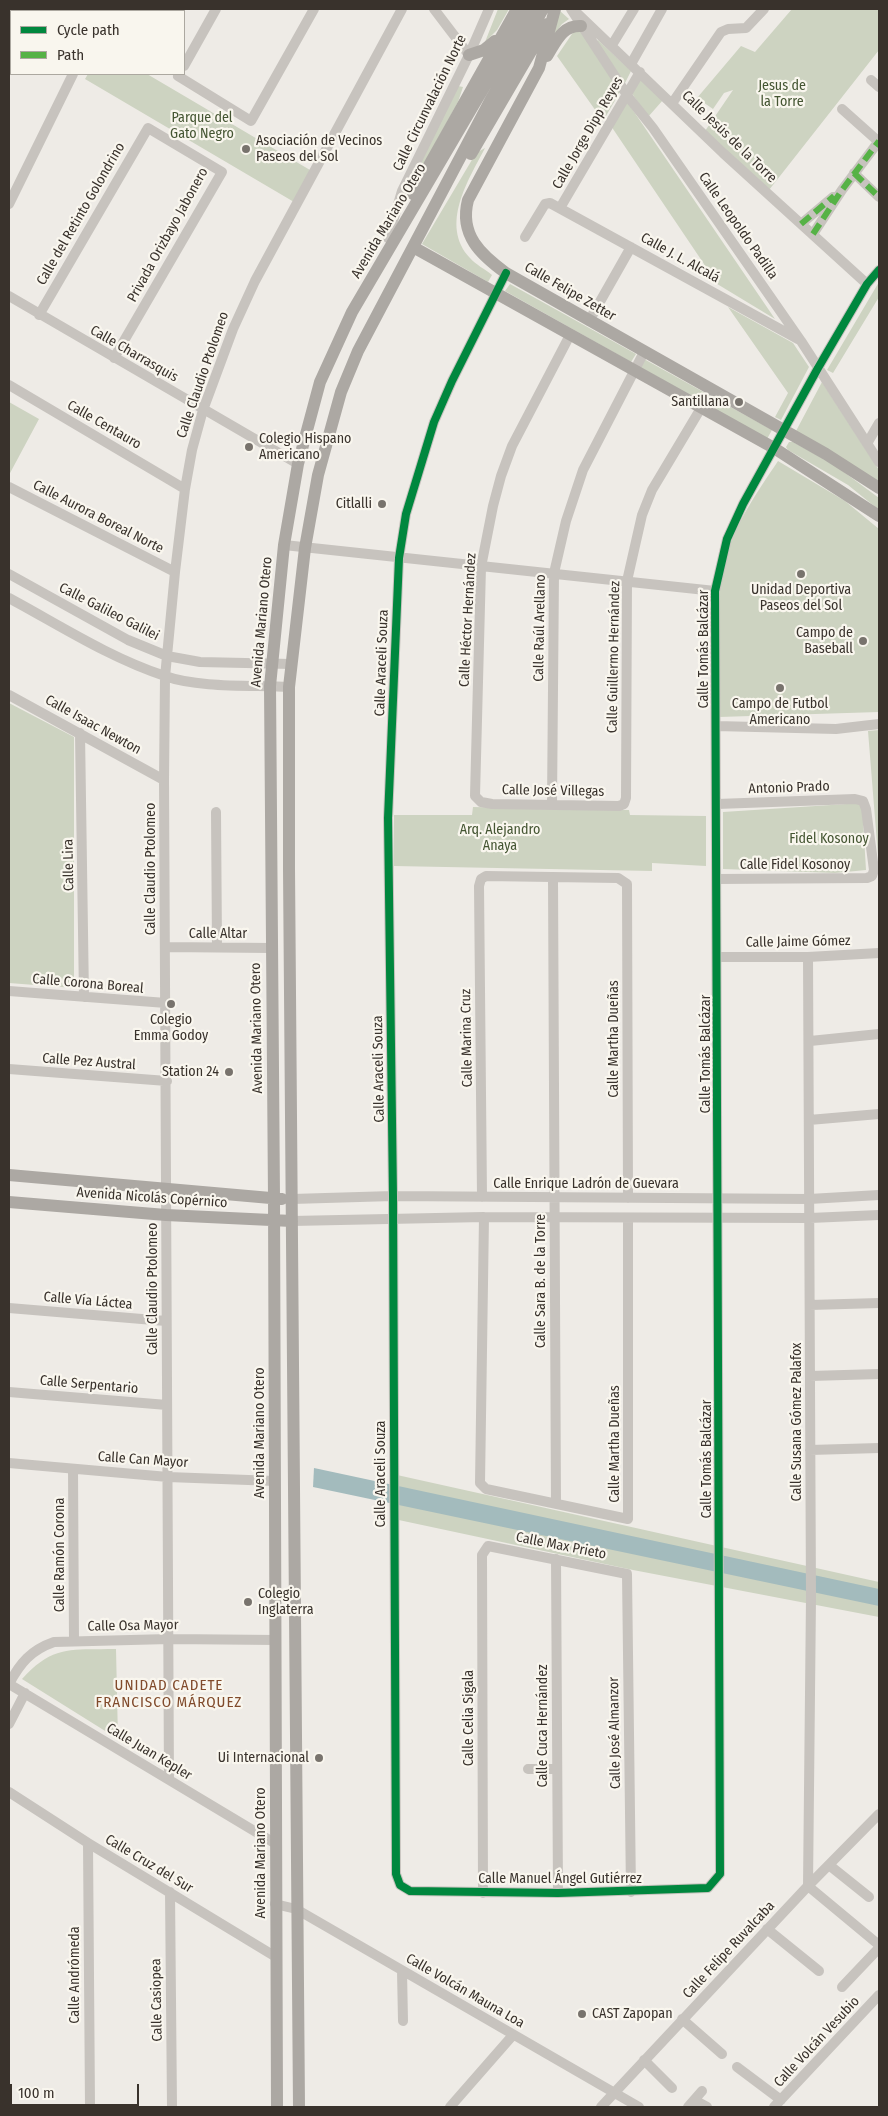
<!DOCTYPE html>
<meta charset="utf-8">
<style>
body{margin:0}
#map{position:relative;width:888px;height:2116px;overflow:hidden;background:#eeebe6;font-family:"Fira Sans Condensed",sans-serif}
canvas{display:block}
.frame{position:absolute;inset:0;border:10px solid #39322c;pointer-events:none}
.legend{position:absolute;left:10px;top:10px;width:175px;height:65px;box-sizing:border-box;background:#f9f6ee;border:1px solid #aca8a0;margin:0;padding:6px 9px;list-style:none;font-size:15px;color:#39322c}
.legend li{display:flex;align-items:center;gap:10px;height:25px}
.legend b{width:25px;border:1px solid #aca8a0}
.scale{position:absolute;left:10px;top:2084px;width:129px;height:22px;box-sizing:border-box;border:2px solid #39322c;border-top:0;padding-left:6px;font-size:15px;line-height:18px;white-space:nowrap;color:#39322c;-webkit-text-stroke:4px #f9f6ee;paint-order:stroke}
</style>
<div id="map">
<canvas width="888" height="2116"></canvas>
<div class="frame"></div>
<ul class="legend">
<li><b style="height:6px;background:#00873e"></b>Cycle path</li>
<li><b style="height:6px;background:#56b246"></b>Path</li>
</ul>
<div class="scale">100 m</div>
</div>
<script>
const g = document.querySelector('canvas').getContext('2d');
g.lineJoin = 'round';
function fill(path, color) { g.fillStyle = color; g.fill(path, 'evenodd'); }
function trace(path, color, width, dash) { g.strokeStyle = color; g.lineWidth = width; g.lineCap = dash ? 'butt' : 'round'; g.setLineDash(dash || []); g.stroke(path); }
function label(font, color, halo, rows, align = 'center') {
  g.font = font + ' "Fira Sans Condensed",sans-serif'; g.lineWidth = 4.5; g.setLineDash([]); g.textBaseline = 'middle'; g.strokeStyle = halo; g.fillStyle = color; for (const [text, x, y, turn = 0] of rows) {
    g.save(); g.translate(x, y); g.rotate((+turn || 0) * Math.PI / 180); g.textAlign = isNaN(turn) ? turn : align; if (halo) g.strokeText(text, 0, 0); g.fillText(text, 0, 0); g.restore();
  }
}
fill(new Path2D(`
 M 498,9 L 509,9 L 497,30 L 485,42 Z
 M 792,9 L 879,9 L 879,50 L 769,190 L 705,131 L 733,90 L 724,93 L 713,109 L 697,98 L 741,46 L 755,52 Z
 M 560,11 L 569,19 L 562,24 L 549,41 Z
 M 574,31 L 581,32 L 620,92 L 603,121 L 557,56 Z
 M 598,40 L 631,71 L 625,83 L 596,42 Z
 M 88,74 L 147,74 L 310,170 L 294,202 L 85,79 Z
 M 639,77 L 663,100 L 648,117 L 631,92 Z
 M 458,86 L 463,87 L 458,102 L 415,180 L 413,178 Z
 M 626,100 L 775,319 L 699,273 L 704,264 L 611,126 Z
 M 485,148 C 469,179 439,225 470,258 C 476,265 485,269 492,275 L 488,282 L 422,244 L 476,153 Z
 M 879,282 L 879,297 L 833,373 L 827,370 Z
 M 510,284 L 636,354 L 631,362 L 505,291 Z
 M 728,307 L 793,343 L 809,367 L 781,420 L 775,417 L 788,393 Z
 M 644,359 L 772,430 L 767,439 L 640,367 Z
 M 822,382 L 879,470 L 879,483 L 796,431 Z
 M 9,402 L 39,419 L 9,475 Z
 M 789,442 L 793,442 L 833,464 L 879,498 L 879,510 L 848,485 L 788,450 L 786,447 Z
 M 778,461 L 845,501 L 879,529 L 879,712 L 719,717 C 719,665 712,608 726,557 C 736,522 758,491 778,461 Z
 M 9,703 L 74,737 L 74,988 L 9,983 Z
 M 879,730 L 879,868 L 868,731 Z
 M 862,803 L 866,870 L 835,873 L 723,869 L 723,812 Z
 M 473,807 L 629,810 L 630,815 L 706,816 L 706,866 L 652,863 L 652,871 L 394,866 L 394,815 L 472,815 Z
 M 397,1475 L 879,1582 L 879,1617 L 633,1570 L 394,1519 Z
 M 116,1649 L 118,1739 L 22,1679 C 53,1644 73,1650 116,1649 Z`), '#cdd3c1');
fill(new Path2D(`
 M 314,1468 L 879,1589 L 879,1606 L 313,1487 Z`), '#a3bbbd');
trace(new Path2D(`
 M 434,9 L 469,55
 M 571,9 L 629,98 L 653,128 L 801,341 L 879,462
 M 104,11 L 105,9
 M 577,13 L 723,153 L 867,284
 M 9,17 L 11,11
 M 612,45 L 634,9
 M 631,64 L 662,9
 M 184,66 L 216,9
 M 179,74 L 178,76 L 251,121 L 314,9
 M 871,80 L 879,87
 M 673,102 L 721,32 L 728,29 L 746,28 L 764,9
 M 842,109 L 879,142
 M 854,173 L 879,197
 M 9,204 L 73,74
 M 560,208 L 640,72
 M 801,224 L 833,197
 M 813,234 L 842,190 L 879,141
 M 525,237 L 545,204 L 550,203 L 798,339
 M 388,238 L 402,191 L 469,55 L 489,9
 M 506,273 L 452,381 L 434,422 L 406,514 L 399,558 L 388,818 L 393,1196 L 396,1874 L 400,1885 L 410,1891 L 558,1893 L 708,1888 L 720,1874 L 715,591 L 727,539 L 743,504 L 818,368 L 867,284 L 879,270
 M 9,296 L 298,464
 M 39,315 L 148,128 L 222,172 L 114,358
 M 589,321 L 631,247
 M 570,335 L 512,446 L 501,476 L 493,506 L 481,567 L 475,796 L 481,802 L 492,804 L 619,806 L 624,804 L 626,798 L 627,581 L 642,515 L 652,490 L 701,408
 M 9,385 L 185,489
 M 868,442 L 879,423
 M 9,487 L 175,572
 M 284,545 L 715,591
 M 9,574 L 128,640 L 167,656 L 200,662 L 291,664
 M 9,598 C 59,625 110,658 165,676 C 198,688 253,685 289,687
 M 9,695 L 164,780
 M 716,726 L 836,729 L 879,724
 M 80,733 L 84,997
 M 552,804 L 554,573 L 566,521 L 583,470 L 644,352
 M 717,804 L 855,799 L 863,801 L 866,809 L 874,870 L 872,876 L 867,878 L 717,879
 M 216,812 L 217,947
 M 553,879 L 556,1504
 M 165,947 L 271,948
 M 718,957 L 808,957 L 879,953
 M 808,957 L 811,1597 L 808,1886 L 879,1945
 M 9,991 L 166,1003
 M 810,1041 L 879,1034
 M 9,1069 L 167,1081
 M 809,1120 L 879,1114
 M 482,1197 L 479,886 L 481,879 L 486,876 L 618,878 L 627,884 L 628,1198
 M 292,1199 L 393,1196 L 809,1199 L 879,1195
 M 484,1217 L 480,1483 L 486,1489 L 628,1519 L 628,1218
 M 292,1221 L 484,1217 L 810,1218 L 879,1215
 M 810,1305 L 879,1303
 M 9,1308 L 166,1321
 M 810,1376 L 879,1374
 M 9,1392 L 167,1405
 M 810,1450 L 879,1448
 M 9,1463 L 168,1477 L 275,1481
 M 73,1469 L 74,1641
 M 556,1559 L 558,1893
 M 9,1684 L 276,1844
 M 9,1684 C 20,1663 31,1650 54,1642 L 169,1639 L 276,1640
 M 9,1724 L 25,1693
 M 528,1769 L 557,1769
 M 169,1780 L 164,780 L 165,677 L 175,572 L 185,489 L 192,450 L 203,410 L 233,329 L 255,281 L 402,9
 M 9,1792 L 88,1843 L 276,1957
 M 88,1843 L 90,2107
 M 829,1865 L 869,1897
 M 170,1892 L 172,2107
 M 483,1893 L 482,1555 L 488,1546 L 627,1574 L 631,1892
 M 275,1904 L 296,1909 L 639,2107
 M 767,1929 L 819,1971
 M 402,1971 L 403,2021
 M 842,1987 L 879,1948
 M 682,2019 L 722,2054
 M 644,2060 L 672,2088
 M 737,2067 L 781,2100
 M 694,2100 L 707,2107
 M 450,2107 L 513,2035
 M 601,2107 L 808,1886 L 879,1814
 M 688,2107 L 702,2091
 M 774,2107 L 879,1995`), '#c7c3be', 10);
trace(new Path2D(`
 M 555,9 L 539,68 L 468,200 C 459,235 481,255 506,273 L 826,454 L 879,488
 M 469,55 L 484,50 L 495,41
 M 547,56 C 556,42 562,25 581,26
 M 471,154 L 547,24
 M 413,194 L 517,9
 M 413,247 L 774,448 L 879,516
 M 9,1175 L 282,1199
 M 9,1202 L 166,1215 L 292,1221
 M 277,2107 L 274,1198 L 270,686 L 284,545 L 298,464 L 320,382 L 352,312 L 530,9
 M 299,2107 L 289,869 L 289,687 L 305,548 L 318,475 L 341,392 L 358,351 L 490,101 L 543,9`), '#aca8a3', 12);
trace(new Path2D(`
 M 854,173 L 879,197
 M 801,224 L 834,196
 M 813,234 L 842,190 L 879,141`), '#56b246', 6, [12, 6]);
trace(new Path2D(`
 M 506,273 L 452,381 L 434,422 L 406,514 L 399,558 L 388,818 L 393,1196 L 396,1874 L 400,1885 L 410,1891 L 558,1893 L 708,1888 L 720,1874 L 715,591 L 727,539 L 743,504 L 818,368 L 867,284 L 879,270`), '#00873e', 8);
for (const [x, y, r, color] of [
 [246,149,5,"#78736d"],
 [739,402,5,"#78736d"],
 [249,447,5,"#78736d"],
 [382,504,5,"#78736d"],
 [801,574,5,"#78736d"],
 [863,641,5,"#78736d"],
 [780,688,5,"#78736d"],
 [171,1004,5,"#78736d"],
 [229,1072,5,"#78736d"],
 [248,1602,5,"#78736d"],
 [319,1758,5,"#78736d"],
 [582,2014,5,"#78736d"]
]) { const dot = new Path2D(); dot.arc(x, y, r, 0, 2 * Math.PI); g.fillStyle = color; g.fill(dot); trace(dot, '#f9f6ee', 2); }
label('14px', '#445532', '#f9f6ee', [
 ["Jesus de",782,86],
 ["la Torre",782,102],
 ["Parque del",202,118],
 ["Gato Negro",202,134],
 ["Arq. Alejandro",500,830],
 ["Anaya",500,846],
 ["Fidel Kosonoy",829,839]
]);
label('14px', '#39322c', '#f9f6ee', [
 ["Calle Circunvalación Norte",430,103,-64],
 ["Calle Jorge Dipp Reyes",588,133,-60],
 ["Calle Jesús de la Torre",729,137,44],
 ["Calle del Retinto Golondrino",81,214,-60],
 ["Avenida Mariano Otero",389,221,-59],
 ["Calle Leopoldo Padilla",738,226,55],
 ["Privada Orizbayo Jabonero",168,235,-61],
 ["Calle J. L. Alcalá",680,258,29],
 ["Calle Felipe Zetter",570,292,30],
 ["Calle Charrasquis",134,354,30],
 ["Calle Claudio Ptolomeo",203,375,-71],
 ["Calle Centauro",104,425,30],
 ["Calle Aurora Boreal Norte",98,517,27],
 ["Calle Galileo Galilei",109,612,27],
 ["Calle Héctor Hernández",468,620,-87],
 ["Avenida Mariano Otero",262,622,-85],
 ["Calle Raúl Arellano",540,628,-89],
 ["Calle Tomás Balcázar",704,649,-90],
 ["Calle Guillermo Hernández",614,657,-89],
 ["Calle Araceli Souza",382,663,-88],
 ["Calle Isaac Newton",93,725,29],
 ["Antonio Prado",789,788,-2],
 ["Calle José Villegas",553,791,1],
 ["Calle Lira",69,865,-91],
 ["Calle Fidel Kosonoy",795,865],
 ["Calle Claudio Ptolomeo",151,869,-90],
 ["Calle Altar",218,934],
 ["Calle Jaime Gómez",798,942,-1],
 ["Calle Corona Boreal",88,984,5],
 ["Avenida Mariano Otero",257,1028,-91],
 ["Calle Marina Cruz",467,1038,-91],
 ["Calle Martha Dueñas",614,1039,-90],
 ["Calle Tomás Balcázar",706,1054,-90],
 ["Calle Pez Austral",89,1062,4],
 ["Calle Araceli Souza",379,1069,-91],
 ["Calle Enrique Ladrón de Guevara",586,1184],
 ["Avenida Nicolás Copérnico",152,1198,4],
 ["Calle Sara B. de la Torre",541,1281,-90],
 ["Calle Claudio Ptolomeo",153,1289,-90],
 ["Calle Vía Láctea",88,1301,5],
 ["Calle Serpentario",89,1385,5],
 ["Calle Susana Gómez Palafox",797,1422,-90],
 ["Avenida Mariano Otero",260,1433,-90],
 ["Calle Martha Dueñas",615,1444,-90],
 ["Calle Tomás Balcázar",707,1459,-90],
 ["Calle Can Mayor",143,1460,4],
 ["Calle Araceli Souza",381,1474,-90],
 ["Calle Max Prieto",561,1546,11],
 ["Calle Ramón Corona",60,1555,-90],
 ["Calle Osa Mayor",133,1626,-1],
 ["Calle Celia Sigala",469,1718,-90],
 ["Calle Cuca Hernández",543,1726,-90],
 ["Calle José Almanzor",615,1733,-91],
 ["Calle Juan Kepler",149,1752,31],
 ["Avenida Mariano Otero",261,1853,-90],
 ["Calle Cruz del Sur",149,1864,31],
 ["Calle Manuel Ángel Gutiérrez",560,1879],
 ["Calle Felipe Ruvalcaba",729,1950,-47],
 ["Calle Andrómeda",75,1975,-90],
 ["Calle Volcán Mauna Loa",465,1991,30],
 ["Calle Casiopea",157,2000,-91],
 ["Calle Volcán Vesubio",817,2042,-47]
]);
label('14px', '#39322c', '#f9f6ee', [
 ["Asociación de Vecinos",256,141,"left"],
 ["Paseos del Sol",256,157,"left"],
 ["Santillana",729,402],
 ["Colegio Hispano",259,439,"left"],
 ["Americano",259,455,"left"],
 ["Citlalli",372,504],
 ["Unidad Deportiva",801,590,"center"],
 ["Paseos del Sol",801,606,"center"],
 ["Campo de",853,633],
 ["Baseball",853,649],
 ["Campo de Futbol",780,704,"center"],
 ["Americano",780,720,"center"],
 ["Colegio",171,1020,"center"],
 ["Emma Godoy",171,1036,"center"],
 ["Station 24",219,1072],
 ["Colegio",258,1594,"left"],
 ["Inglaterra",258,1610,"left"],
 ["Ui Internacional",309,1758],
 ["CAST Zapopan",592,2014,"left"]
], 'right');
g.letterSpacing = '1px';
label('15px', '#814b2c', '#f9f6ee', [
 ["UNIDAD CADETE",169,1686],
 ["FRANCISCO MÁRQUEZ",169,1703]
]);
g.letterSpacing = '0px';
</script>
